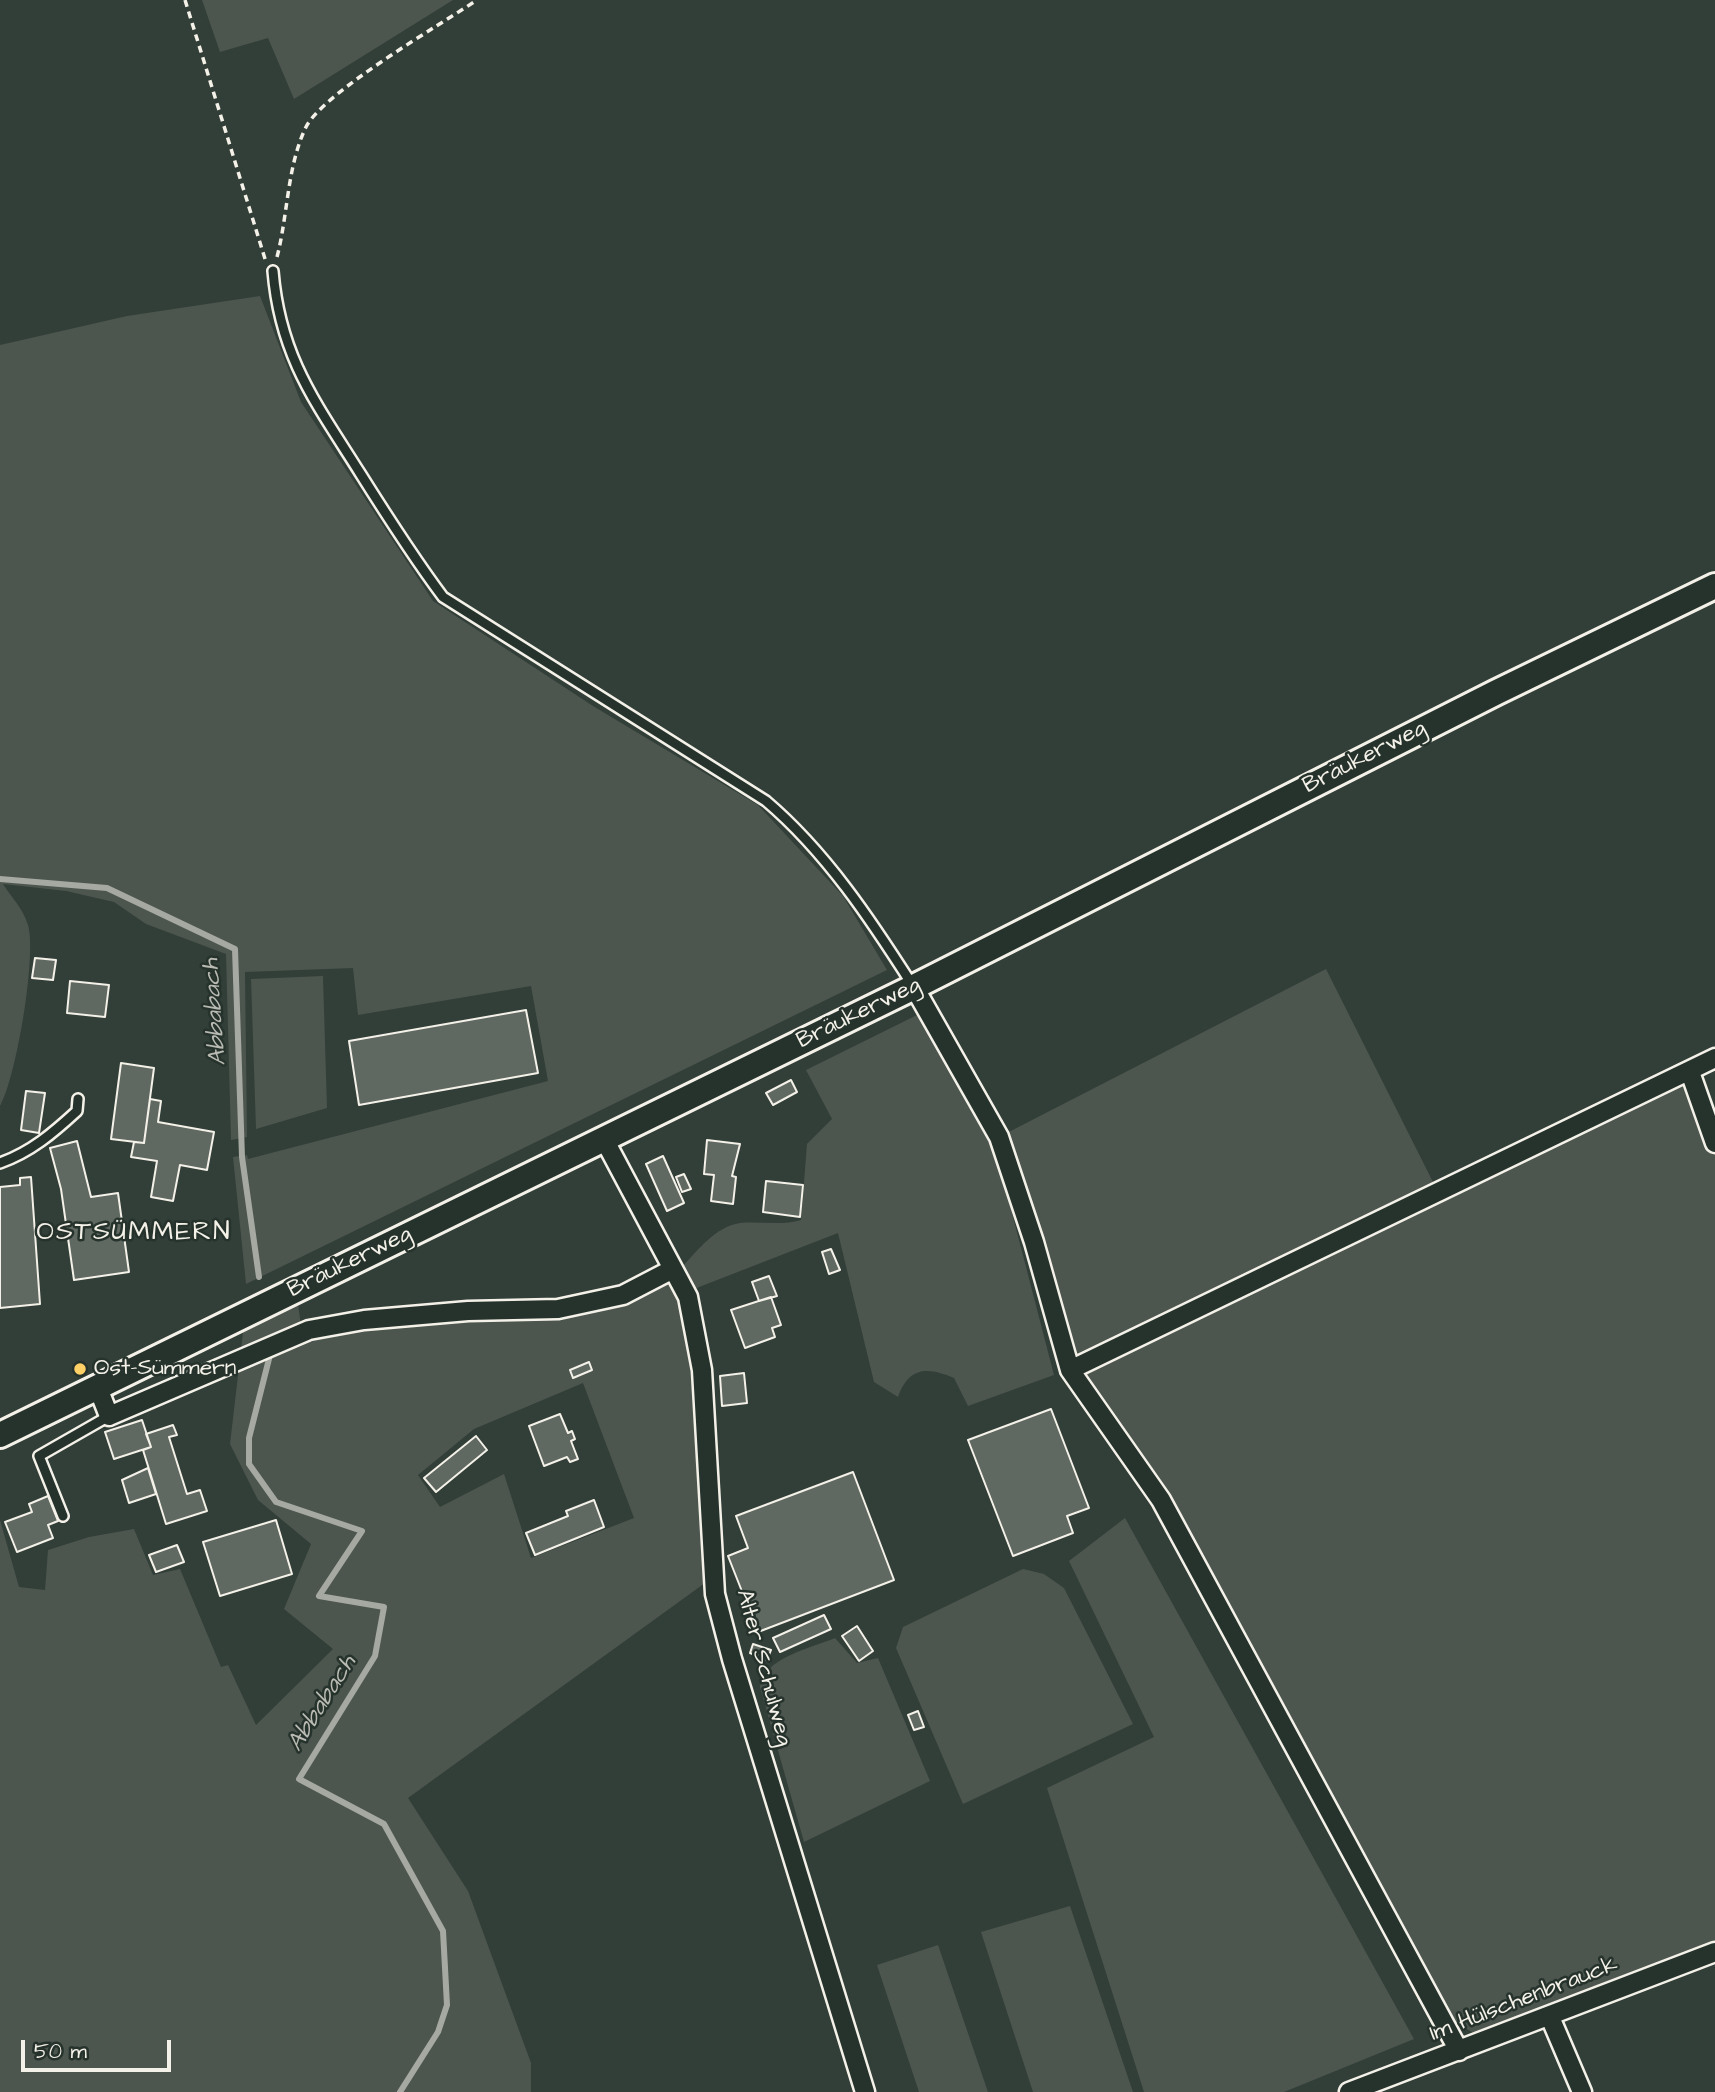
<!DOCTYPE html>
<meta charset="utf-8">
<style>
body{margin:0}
#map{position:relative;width:1715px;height:2092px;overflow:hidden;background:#323e38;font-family:"Architects Daughter",sans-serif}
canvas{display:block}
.scale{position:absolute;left:21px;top:2040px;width:150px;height:32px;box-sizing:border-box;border:4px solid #f4f1e8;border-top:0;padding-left:9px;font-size:21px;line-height:24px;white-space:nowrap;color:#f4f1e8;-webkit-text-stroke:5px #26332d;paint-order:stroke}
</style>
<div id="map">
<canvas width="1715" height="2092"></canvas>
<div class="scale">50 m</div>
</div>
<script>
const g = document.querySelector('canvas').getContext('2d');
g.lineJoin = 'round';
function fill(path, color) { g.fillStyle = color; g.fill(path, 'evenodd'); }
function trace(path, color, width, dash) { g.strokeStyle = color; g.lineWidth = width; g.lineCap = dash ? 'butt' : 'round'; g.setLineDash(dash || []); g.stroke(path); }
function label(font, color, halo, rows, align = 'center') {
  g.font = font + ' "Architects Daughter",sans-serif'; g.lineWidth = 5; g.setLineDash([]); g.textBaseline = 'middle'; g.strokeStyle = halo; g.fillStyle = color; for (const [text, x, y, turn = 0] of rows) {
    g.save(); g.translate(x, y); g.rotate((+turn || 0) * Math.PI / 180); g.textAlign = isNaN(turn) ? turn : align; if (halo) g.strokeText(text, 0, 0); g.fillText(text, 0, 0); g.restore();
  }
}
fill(new Path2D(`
 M 202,0 L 453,0 L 294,99 L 268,38 L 220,52 Z
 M 260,296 L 301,402 L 433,601 L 593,706 L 758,805 L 843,896 L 887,970 L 246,1284 L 233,1157 L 247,1155 L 248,1159 L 548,1081 L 531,986 L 358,1015 L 353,968 L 245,972 L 247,1137 L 231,1140 L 226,954 L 146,924 L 114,902 L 66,891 L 3,884 C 11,897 23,908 28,925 C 37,955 16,1079 0,1106 L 0,345 L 127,316 Z
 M 1326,969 L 1439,1194 L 1690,1072 L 1715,1143 L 1715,1945 L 1479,2036 L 1453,2021 L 1161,1500 L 1070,1370 L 999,1137 Z
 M 323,976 L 327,1108 L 256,1129 L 251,979 Z
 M 919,1014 L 998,1159 L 1054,1375 L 968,1406 L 954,1378 C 928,1367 909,1366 898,1397 L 874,1382 L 838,1233 L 694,1289 L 682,1267 C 698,1250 715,1227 740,1223 C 761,1221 781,1226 801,1220 L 807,1144 L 832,1119 L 806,1070 Z
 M 671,1278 C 712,1358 702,1492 705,1583 L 408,1798 L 468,1891 L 531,2063 L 531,2092 L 0,2092 L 0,1520 L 19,1587 L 45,1590 L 48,1550 L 89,1537 L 134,1529 L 153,1575 L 180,1569 L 221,1667 L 228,1665 L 256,1725 L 333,1649 L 284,1609 L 311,1544 L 258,1500 L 230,1444 L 244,1324 L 297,1297 L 303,1339 L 363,1326 L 472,1318 ZM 583,1383 L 634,1518 L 531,1558 L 504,1474 L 440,1507 L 418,1475 L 474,1429 Z
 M 1125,1518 L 1414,2039 L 1284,2092 L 1144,2092 L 1047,1788 L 1154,1737 L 1069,1561 Z
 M 1023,1569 L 1044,1574 L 1064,1588 L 1133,1724 L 963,1804 L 896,1648 L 903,1627 Z
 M 835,1638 L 857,1663 L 878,1658 L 930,1781 L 804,1842 L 760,1687 C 763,1658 811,1648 835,1638 Z
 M 1070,1906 L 1133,2092 L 1033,2092 L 981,1932 Z
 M 938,1945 L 988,2092 L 919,2092 L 877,1965 Z`), '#4c564f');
trace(new Path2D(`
 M 0,879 L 107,888 L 235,949 L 242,1157 L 259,1277
 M 270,1355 L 249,1438 L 249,1464 L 276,1502 L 362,1531 L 319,1596 L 384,1607 L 375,1656 L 299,1779 L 384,1824 L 443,1931 L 447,2005 L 438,2032 L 400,2092`), '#a6a9a1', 6);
const building = new Path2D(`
 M 35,958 L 56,960 L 53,980 L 32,978 Z
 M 70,981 L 109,985 L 105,1017 L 67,1013 Z
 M 526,1010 L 538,1073 L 359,1105 L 349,1041 Z
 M 121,1063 L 154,1068 L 144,1143 L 111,1139 Z
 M 791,1080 L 797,1092 L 773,1105 L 766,1093 Z
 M 26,1091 L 45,1093 L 39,1133 L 21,1130 Z
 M 150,1099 L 161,1101 L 158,1122 L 214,1132 L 207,1170 L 180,1165 L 173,1201 L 151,1197 L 157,1161 L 131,1157 L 134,1142 L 144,1143 Z
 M 707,1140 L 740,1144 L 732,1176 L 736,1177 L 733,1204 L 711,1201 L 714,1175 L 704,1174 Z
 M 77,1141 L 91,1197 L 118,1193 L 129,1272 L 74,1280 L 61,1189 L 50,1148 Z
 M 663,1156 L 684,1203 L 667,1211 L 646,1164 Z
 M 684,1174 L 691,1189 L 682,1192 L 676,1177 Z
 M 31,1177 L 40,1304 L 0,1308 L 0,1187 L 20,1185 L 20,1178 Z
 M 766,1181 L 803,1185 L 800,1217 L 763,1212 Z
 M 831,1249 L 840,1270 L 829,1274 L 822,1252 Z
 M 769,1276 L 777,1296 L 759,1301 L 752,1282 Z
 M 771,1297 L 781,1325 L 772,1328 L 775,1337 L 745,1348 L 731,1310 Z
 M 589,1362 L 592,1370 L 573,1378 L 570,1370 Z
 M 744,1373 L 747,1403 L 722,1406 L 720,1376 Z
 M 1051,1409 L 1089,1508 L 1067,1516 L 1073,1533 L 1013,1556 L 968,1440 Z
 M 560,1414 L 568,1433 L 572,1431 L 575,1439 L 571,1441 L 578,1459 L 570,1462 L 567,1457 L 544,1466 L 529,1426 Z
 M 142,1420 L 151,1447 L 114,1459 L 105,1432 Z
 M 173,1425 L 177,1435 L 169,1437 L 187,1494 L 200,1490 L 207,1511 L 166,1524 L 143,1450 L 151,1447 L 146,1434 Z
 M 476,1436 L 487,1450 L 436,1492 L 424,1478 Z
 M 148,1468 L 156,1494 L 129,1503 L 122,1480 Z
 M 853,1472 L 894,1580 L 758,1632 L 728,1556 L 748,1548 L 736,1516 Z
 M 48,1496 L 58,1521 L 48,1525 L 53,1538 L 17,1552 L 5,1522 L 32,1512 L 29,1504 Z
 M 594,1500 L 604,1527 L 535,1555 L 526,1533 L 568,1516 L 566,1511 Z
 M 276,1520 L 292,1574 L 220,1596 L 203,1542 Z
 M 177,1545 L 184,1562 L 156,1572 L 149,1555 Z
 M 824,1615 L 831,1629 L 780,1652 L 773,1638 Z
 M 857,1626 L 873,1651 L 859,1661 L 842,1636 Z
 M 753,1644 L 771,1650 L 767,1660 L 750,1653 Z
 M 918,1711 L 924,1727 L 914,1730 L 908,1715 Z`);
fill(building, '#5f6861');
trace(building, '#f4f1e8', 2);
const lane = new Path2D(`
 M 273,271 C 280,357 316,403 360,473 C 387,516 413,557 443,597 L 766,801 C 826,852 871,920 913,986
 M 0,1163 C 31,1152 53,1133 77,1111 L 78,1099
 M 63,1516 L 39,1456 L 109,1416`);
const street = new Path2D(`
 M 914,987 L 999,1137 L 1034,1242 L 1070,1370
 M 1690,1072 L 1715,1143
 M 604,1139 L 688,1297 L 702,1370 L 715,1594 L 732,1659 L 865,2092
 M 98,1388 L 109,1416 L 309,1330 L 364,1320 L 468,1311 L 558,1309 L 623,1295 L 673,1269
 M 1550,2017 L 1582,2092
 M 1459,2051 L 1161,1500 L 1070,1370 L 1715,1058
 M 1349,2092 L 1715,1952`);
const secondary = new Path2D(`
 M 0,1435 L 914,987 L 1497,692 L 1715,586`);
trace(lane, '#f4f1e8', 14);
trace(street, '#f4f1e8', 23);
trace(secondary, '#f4f1e8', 30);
trace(new Path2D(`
 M 185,0 L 266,262
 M 277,257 C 288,215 287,166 306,127 C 324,92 440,25 477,0`), '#f4f1e8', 3.5, [7, 5]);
trace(lane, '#26332d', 9);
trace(street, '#26332d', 18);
trace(secondary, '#26332d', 24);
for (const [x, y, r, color] of [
 [80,1369,7,"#ffd166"]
]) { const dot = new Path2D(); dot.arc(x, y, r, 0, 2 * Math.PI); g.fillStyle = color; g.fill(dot); trace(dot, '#26332d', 2.5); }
label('23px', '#f4f1e8', '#26332d', [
 ["Bräukerweg",1365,758,-27],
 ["Bräukerweg",859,1014,-26],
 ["Bräukerweg",350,1263,-26],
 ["Alter Schulweg",763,1668,75],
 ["Im Hülschenbrauck",1524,2000,-21]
]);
label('23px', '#f4f1e8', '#26332d', [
 ["Ost-Sümmern",94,1369]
], 'left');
label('italic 24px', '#babbb3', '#26332d', [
 ["Abbabach",216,1012,-94],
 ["Abbabach",323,1704,-58]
]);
g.letterSpacing = '2px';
label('26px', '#f4f1e8', '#26332d', [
 ["OSTSÜMMERN",134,1234]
]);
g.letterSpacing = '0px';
</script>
